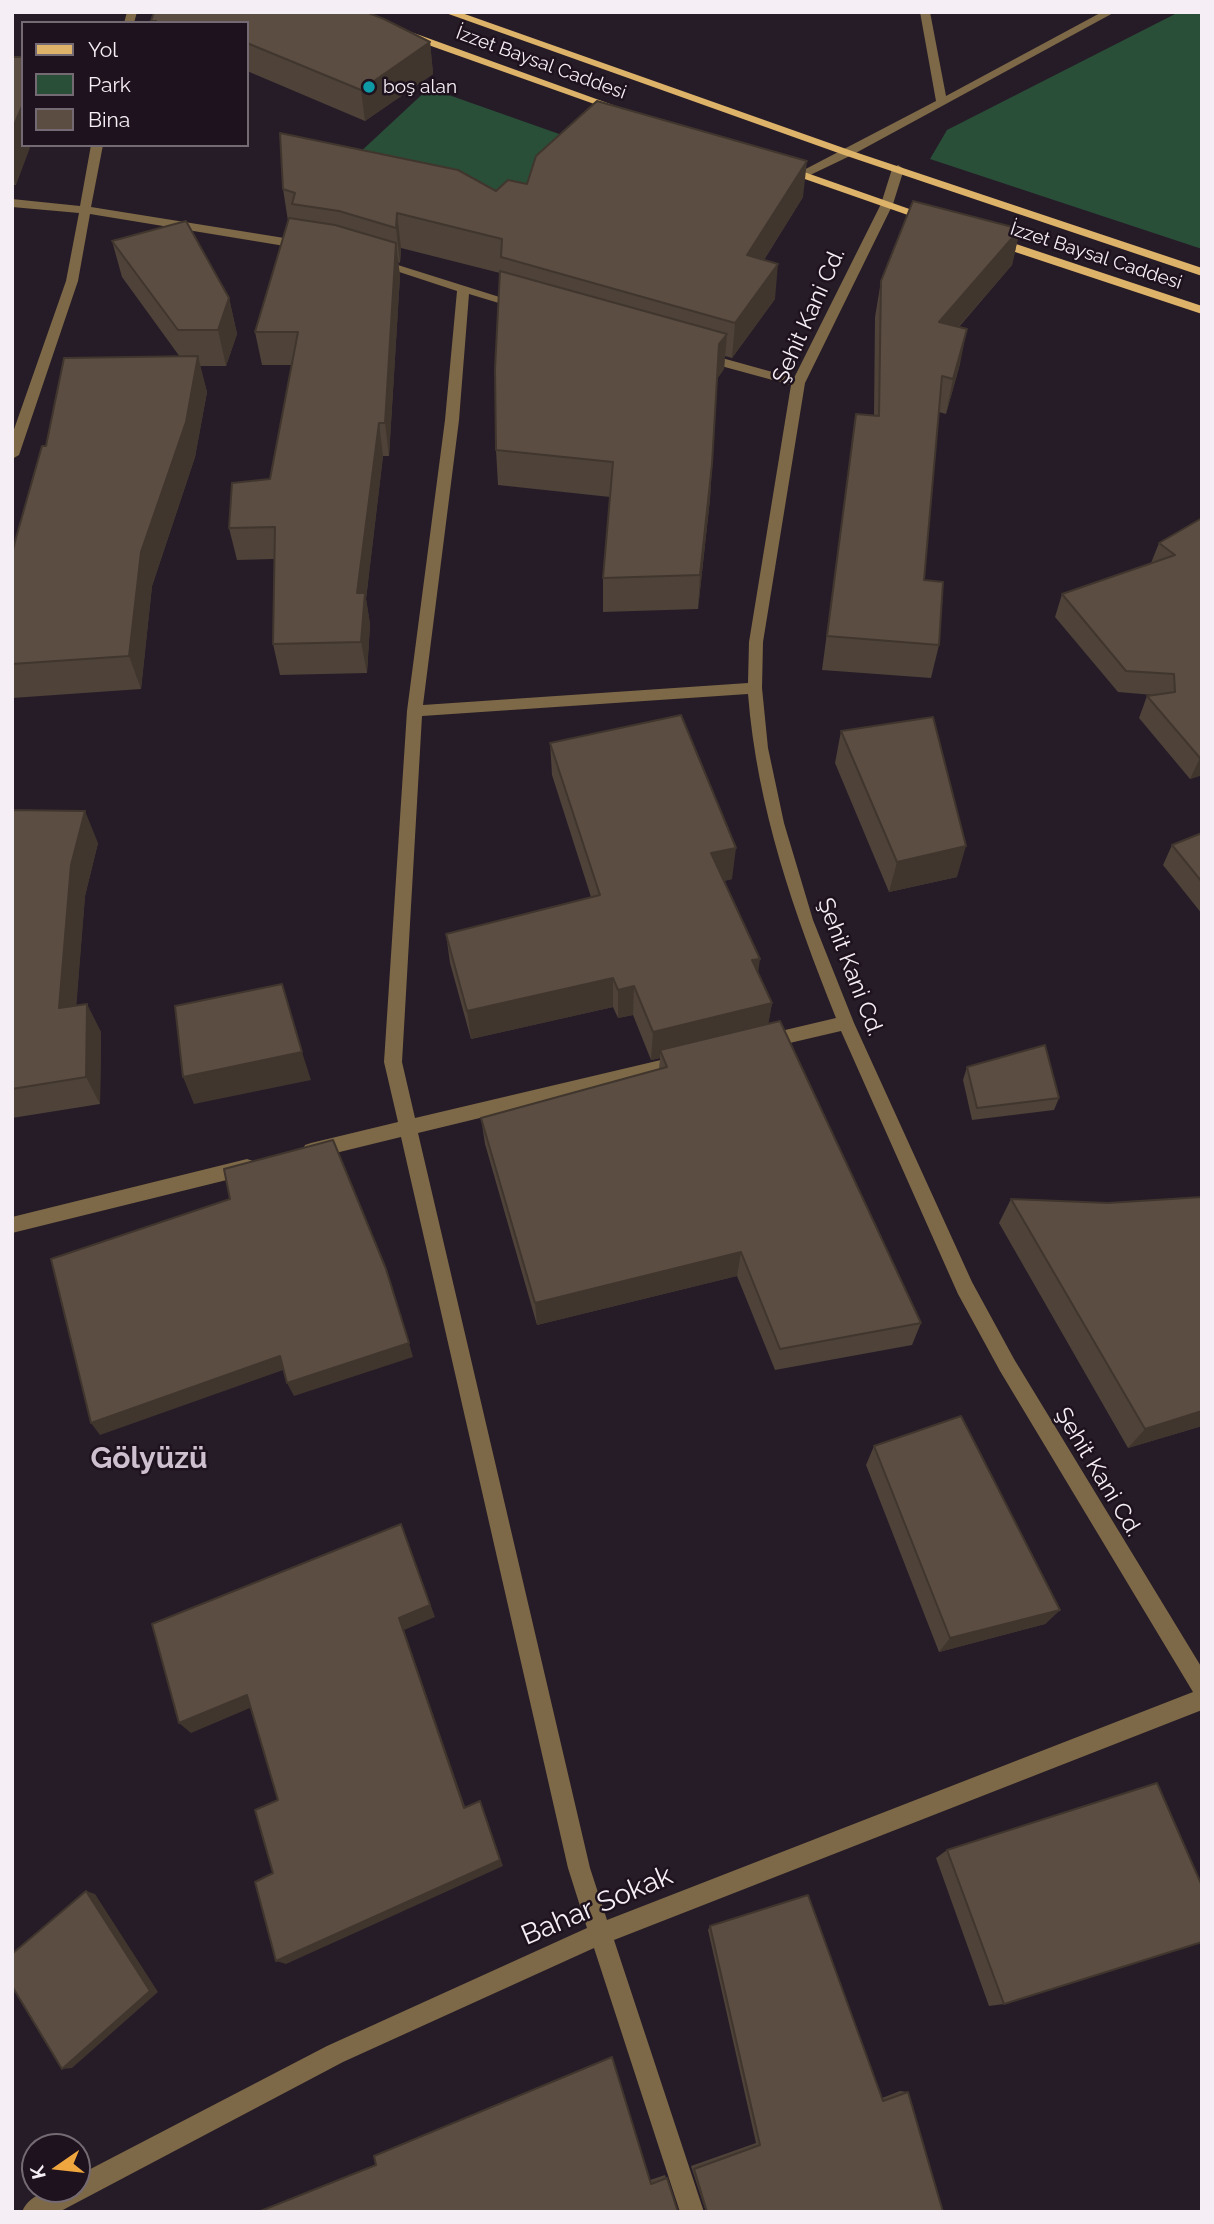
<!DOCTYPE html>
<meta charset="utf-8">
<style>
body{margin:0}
#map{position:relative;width:1214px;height:2224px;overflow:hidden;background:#261c27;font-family:Raleway,sans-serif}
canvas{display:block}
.frame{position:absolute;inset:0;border:14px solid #f5eef5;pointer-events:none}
.legend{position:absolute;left:21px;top:21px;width:228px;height:126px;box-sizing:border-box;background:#1d121d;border:2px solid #736a73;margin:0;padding:9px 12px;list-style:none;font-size:21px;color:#f5eef5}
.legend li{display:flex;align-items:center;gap:14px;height:35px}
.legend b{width:35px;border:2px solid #736a73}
.north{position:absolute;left:21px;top:2133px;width:70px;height:70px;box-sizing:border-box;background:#1d121d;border:2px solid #736a73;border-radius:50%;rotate:256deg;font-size:19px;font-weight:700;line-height:28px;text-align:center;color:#f5eef5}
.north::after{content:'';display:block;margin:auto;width:24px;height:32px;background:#f0a63f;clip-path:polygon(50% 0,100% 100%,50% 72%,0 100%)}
</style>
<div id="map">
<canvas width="1214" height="2224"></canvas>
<div class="frame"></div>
<ul class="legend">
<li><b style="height:9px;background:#ddb269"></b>Yol</li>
<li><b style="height:19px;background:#294f38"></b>Park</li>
<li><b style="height:19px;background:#5b4d42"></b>Bina</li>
</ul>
<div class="north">K</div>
</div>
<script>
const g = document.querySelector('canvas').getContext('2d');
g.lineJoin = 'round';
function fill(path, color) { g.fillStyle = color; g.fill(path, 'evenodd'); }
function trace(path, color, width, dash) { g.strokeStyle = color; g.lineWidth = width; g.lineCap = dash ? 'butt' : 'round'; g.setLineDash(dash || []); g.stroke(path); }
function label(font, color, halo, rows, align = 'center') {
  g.font = font + ' Raleway,sans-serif'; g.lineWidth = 5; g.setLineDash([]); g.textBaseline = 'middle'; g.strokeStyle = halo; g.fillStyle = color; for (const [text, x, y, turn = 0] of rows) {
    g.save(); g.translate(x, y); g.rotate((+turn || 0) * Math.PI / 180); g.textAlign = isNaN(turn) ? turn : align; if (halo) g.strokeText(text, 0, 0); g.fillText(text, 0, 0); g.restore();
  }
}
fill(new Path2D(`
 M 1179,12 L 1202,12 L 1202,249 L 930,159 L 947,130 Z
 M 429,88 L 579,141 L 504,213 L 357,155 Z`), '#294f38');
fill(new Path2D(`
 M 127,12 L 137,12 L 134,23 L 124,23 Z
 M 920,12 L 930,12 L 946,96 L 1102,12 L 1115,12 L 852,155 L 806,177 L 798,177 L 798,173 L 936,101 Z
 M 91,145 L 103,145 L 91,207 L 303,241 L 309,245 L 303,249 L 90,214 L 78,281 L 19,455 L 12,459 L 12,435 L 66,281 L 79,213 L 12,207 L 12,199 L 80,206 Z
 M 898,165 L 904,169 L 893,204 L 805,383 L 763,642 L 762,688 L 768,748 L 784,823 L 813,920 L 854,1023 L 972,1282 L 1014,1359 L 1202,1668 L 1202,1710 L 614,1940 L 704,2212 L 680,2212 L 594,1948 L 343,2062 L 59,2212 L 22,2212 C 30,2191 57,2189 77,2189 L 77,2176 L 327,2046 L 587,1928 L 568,1868 L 401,1137 L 311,1159 L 305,1157 L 302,1151 L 305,1145 L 311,1143 L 398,1122 L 384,1062 L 407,711 L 445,420 L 457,291 L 372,263 L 374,260 L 382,260 L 528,306 L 522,310 L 469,294 L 459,420 L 423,705 L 748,683 L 749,642 L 791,385 L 699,360 L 698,357 L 704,353 L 794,378 L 881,204 L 892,169 ZM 748,694 C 757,808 794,913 836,1018 L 764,1035 L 758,1037 L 755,1042 L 758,1047 L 764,1049 L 841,1031 L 958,1294 L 1000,1371 L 1193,1692 L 607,1920 L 590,1868 L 418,1133 L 682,1069 L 688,1067 L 691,1062 L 688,1057 L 682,1055 L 415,1118 L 402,1062 L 422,716 Z
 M 247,1159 L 253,1161 L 256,1167 L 253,1173 L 247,1175 L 12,1233 L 12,1217 Z`), '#7d6947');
fill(new Path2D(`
 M 443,12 L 459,12 L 852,151 L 1202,268 L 1202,276 L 844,155 Z
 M 403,32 L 411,32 L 624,109 L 614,111 L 403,36 Z
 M 779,166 L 787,166 L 935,218 L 925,221 L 779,170 Z
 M 995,237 L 1202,306 L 1202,314 L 991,244 L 991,238 Z`), '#ddb269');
fill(new Path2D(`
 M 154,12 L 366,12 L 384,19 L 430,42 L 433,74 L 365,121 L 247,71 L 247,23 L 151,23 Z
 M 12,57 L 16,185 L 12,185 Z
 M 527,184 L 803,197 L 764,260 L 775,299 L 732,358 L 725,356 L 724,369 L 717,379 L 710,499 L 698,609 L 603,612 L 603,578 L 610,497 L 498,485 L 496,450 L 500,273 L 401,248 L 400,263 L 398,262 L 400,276 L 389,456 L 383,456 L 366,599 L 370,624 L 367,673 L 280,675 L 273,644 L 274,559 L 237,560 L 229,528 L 270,479 L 292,365 L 262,365 L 255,332 L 288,221 L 283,189 L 496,191 Z
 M 1020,229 L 1012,265 L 959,327 L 960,364 L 946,414 L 939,412 L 924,580 L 939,645 L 931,678 L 822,670 L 856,414 L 874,415 L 875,317 L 881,281 Z
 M 112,241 L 229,298 L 237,334 L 226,366 L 200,366 L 207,392 L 195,457 L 152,586 L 141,689 L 12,698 L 12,554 L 46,446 L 180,357 L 122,277 Z
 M 1202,518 L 1202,775 L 1190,779 L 1139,718 L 1147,696 L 1153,695 L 1118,692 L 1055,617 L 1062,594 L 1151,563 L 1159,543 Z
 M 841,731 L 957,877 L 889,892 L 835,763 Z
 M 550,743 L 732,879 L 724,881 L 758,973 L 772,1003 L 768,1024 L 921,1323 L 912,1345 L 775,1370 L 737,1276 L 537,1325 L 485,1144 L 481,1118 L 659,1069 L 660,1058 L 651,1060 L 633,1015 L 618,1018 L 613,1007 L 471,1039 L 450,963 L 446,934 L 591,897 L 552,775 Z
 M 12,810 L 98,843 L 85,896 L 76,1005 L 101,1032 L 100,1104 L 12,1118 Z
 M 1202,833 L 1202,914 L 1163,865 L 1172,845 Z
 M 967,1067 L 1059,1098 L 1054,1110 L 972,1120 L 963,1080 Z
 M 1011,1199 L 1202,1426 L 1128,1448 L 999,1223 Z
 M 874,1446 L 1060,1610 L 1045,1624 L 939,1652 L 866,1465 Z
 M 947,1850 L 1004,2004 L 989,2006 L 936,1858 Z
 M 710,1926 L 882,2098 L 900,2091 L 908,2092 L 943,2212 L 706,2212 L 691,2166 L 756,2143 L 708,1930 Z
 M 665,2175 L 678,2212 L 257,2212 L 650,2180 Z`), '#4e4239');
fill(new Path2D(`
 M 430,42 L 433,74 L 365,121 L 361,90 Z
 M 23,104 L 23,145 L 31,145 L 16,185 L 12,174 L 12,130 Z
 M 807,161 L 803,197 L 745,290 L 747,255 Z
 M 397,213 L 401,248 L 400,263 L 396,228 Z
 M 1020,229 L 1012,265 L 932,357 L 939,322 Z
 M 396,243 L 400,276 L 389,456 L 385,423 Z
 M 778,264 L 775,299 L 732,358 L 735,323 Z
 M 229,298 L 237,334 L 226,366 L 218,330 Z
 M 967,329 L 960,364 L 946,414 L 953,379 Z
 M 727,334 L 724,369 L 717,379 L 719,344 Z
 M 198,356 L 207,392 L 195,457 L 152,586 L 141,689 L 129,656 L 141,552 Z
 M 379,423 L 383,456 L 366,599 L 370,624 L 367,673 L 361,642 L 357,593 Z
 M 712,464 L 710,499 L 698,609 L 700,575 Z
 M 1202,757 L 1202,775 L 1190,779 L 1200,758 Z
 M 85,811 L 98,843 L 85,896 L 74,1036 L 59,1008 L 71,865 Z
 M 966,846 L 957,877 L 889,892 L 897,862 Z
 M 736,848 L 732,879 L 708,884 L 711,853 Z
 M 760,959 L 756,988 L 752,960 Z
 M 613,978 L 613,1007 L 471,1039 L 467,1011 Z
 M 634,986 L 633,1015 L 618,1018 L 618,990 Z
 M 772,1003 L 767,1032 L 660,1050 L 660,1058 L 651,1060 L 653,1032 Z
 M 87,1004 L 101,1032 L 100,1104 L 86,1077 Z
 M 302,1052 L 311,1080 L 194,1104 L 183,1077 Z
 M 741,1252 L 737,1276 L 537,1325 L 535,1303 Z
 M 409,1343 L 413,1357 L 294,1396 L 287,1383 Z
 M 280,1356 L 286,1369 L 100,1435 L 91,1423 Z
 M 1202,1411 L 1202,1426 L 1128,1448 L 1145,1429 Z
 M 401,1524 L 435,1617 L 404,1630 L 468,1815 L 464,1808 L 399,1618 Z
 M 1060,1610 L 1045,1624 L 939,1652 L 950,1638 Z
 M 247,1695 L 257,1705 L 191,1733 L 179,1723 Z
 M 480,1801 L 483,1808 L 503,1866 L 286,1964 L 276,1961 Z
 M 86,1891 L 95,1894 L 158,1992 L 72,2068 L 62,2069 Z`), '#40362e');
const building = new Path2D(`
 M 154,12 L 366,12 L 384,19 L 430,42 L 361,90 L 247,43 L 247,23 L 155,23 L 156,21 L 151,21 Z
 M 12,57 L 23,57 L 23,104 L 12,130 Z
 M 597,101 L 807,161 L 747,255 L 778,264 L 735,323 L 501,257 L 502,239 L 397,213 L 396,228 L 339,211 L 292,204 L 295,193 L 283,189 L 280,133 L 458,170 L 496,191 L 508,180 L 527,184 L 536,156 Z
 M 913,201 L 1020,229 L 939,322 L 967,329 L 953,379 L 942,376 L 924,580 L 943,582 L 939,645 L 827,636 L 856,414 L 879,416 L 881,281 Z
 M 289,218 L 335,225 L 396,243 L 385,423 L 379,423 L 357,593 L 365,593 L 361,642 L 273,644 L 275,527 L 229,528 L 232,483 L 270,479 L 298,332 L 255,332 Z
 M 186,221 L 229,298 L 218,330 L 178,330 L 112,241 Z
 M 500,271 L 727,334 L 719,344 L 712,464 L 700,575 L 603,578 L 613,462 L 496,450 L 495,369 Z
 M 198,356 L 186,422 L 141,552 L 129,656 L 12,664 L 12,554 L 16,538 L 42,446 L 46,446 L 64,358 Z
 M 1202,518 L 1202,757 L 1200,758 L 1147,696 L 1175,692 L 1174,674 L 1126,671 L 1062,594 L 1175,555 L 1159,543 Z
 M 681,715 L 736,848 L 711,853 L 760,959 L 752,960 L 772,1003 L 653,1032 L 634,986 L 618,990 L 613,978 L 467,1011 L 446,934 L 600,895 L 550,743 Z
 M 933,717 L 966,846 L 897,862 L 841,731 Z
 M 12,810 L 85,811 L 71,865 L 59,1008 L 87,1004 L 86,1077 L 12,1089 Z
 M 1202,833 L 1202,882 L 1172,845 Z
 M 282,984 L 302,1052 L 183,1077 L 175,1006 Z
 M 780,1021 L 921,1323 L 780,1349 L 741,1252 L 535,1303 L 481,1118 L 667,1067 L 660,1050 Z
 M 1045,1045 L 1059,1098 L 977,1108 L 967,1067 Z
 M 333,1140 L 386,1269 L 409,1343 L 287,1383 L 280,1356 L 91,1423 L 51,1259 L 230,1199 L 224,1169 Z
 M 1202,1197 L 1202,1411 L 1145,1429 L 1011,1199 L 1108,1203 Z
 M 961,1416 L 1060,1610 L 950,1638 L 874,1446 Z
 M 401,1524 L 430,1605 L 399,1618 L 464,1808 L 480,1801 L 500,1860 L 276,1961 L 255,1882 L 273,1873 L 255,1810 L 278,1800 L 247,1695 L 179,1723 L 152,1624 Z
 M 1157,1783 L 1202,1886 L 1202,1942 L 1004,2004 L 947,1850 Z
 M 86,1891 L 150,1991 L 62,2069 L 12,1986 L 12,1954 Z
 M 808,1895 L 883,2101 L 908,2092 L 943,2212 L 707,2212 L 694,2169 L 760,2145 L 710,1926 Z
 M 612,2057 L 651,2184 L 667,2178 L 678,2212 L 258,2212 L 376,2165 L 374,2156 Z`);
fill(building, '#5b4d42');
trace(building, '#40362e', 2);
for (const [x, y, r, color] of [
 [369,87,7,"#0f9aa8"]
]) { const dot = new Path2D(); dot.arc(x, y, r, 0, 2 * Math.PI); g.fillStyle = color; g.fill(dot); trace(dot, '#1d121d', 2.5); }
label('19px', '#f5eef5', '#1d121d', [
 ["İzzet Baysal Caddesi",541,63,20],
 ["İzzet Baysal Caddesi",1096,256,18]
]);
label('19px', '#f5eef5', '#1d121d', [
 ["boş alan",383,87]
], 'left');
label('23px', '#f5eef5', '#1d121d', [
 ["Şehit Kani Cd.",809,316,-66],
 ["Şehit Kani Cd.",850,967,69],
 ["Şehit Kani Cd.",1098,1472,59]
]);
label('28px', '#f5eef5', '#1d121d', [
 ["Bahar Sokak",597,1906,-23]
]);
label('bold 30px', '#cfc0cf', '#1d121d', [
 ["Gölyüzü",149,1459]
]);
</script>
